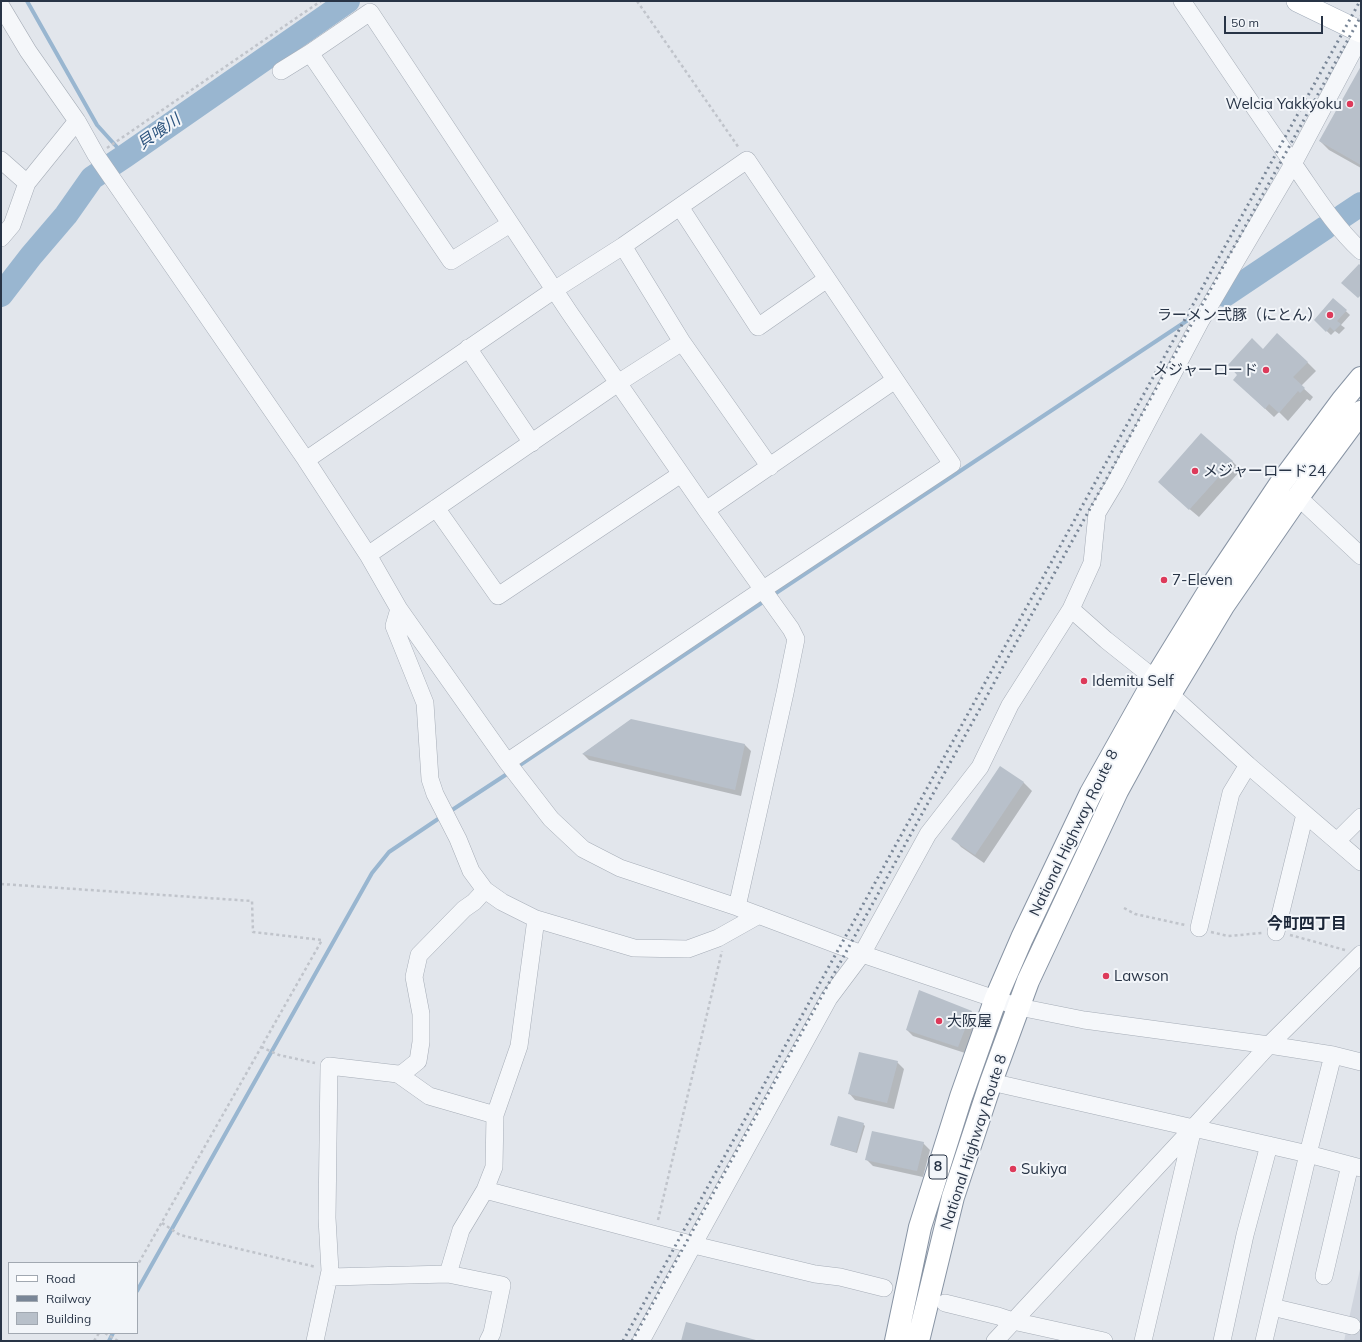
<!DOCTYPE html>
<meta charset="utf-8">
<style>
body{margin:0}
#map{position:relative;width:1362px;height:1342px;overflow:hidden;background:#e2e6ec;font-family:Mulish,sans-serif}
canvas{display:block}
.frame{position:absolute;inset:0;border:2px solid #283446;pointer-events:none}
.legend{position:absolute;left:8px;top:1262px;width:130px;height:72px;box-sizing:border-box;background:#f2f5f9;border:1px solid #a1a8b1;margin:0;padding:5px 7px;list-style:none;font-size:12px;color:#283446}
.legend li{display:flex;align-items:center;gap:8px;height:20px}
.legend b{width:20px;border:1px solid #a1a8b1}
.scale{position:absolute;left:1224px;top:16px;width:99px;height:18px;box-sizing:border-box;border:2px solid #283446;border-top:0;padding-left:5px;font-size:12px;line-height:14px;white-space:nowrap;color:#283446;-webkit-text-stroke:3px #f2f5f9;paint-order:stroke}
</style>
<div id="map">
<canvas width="1362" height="1342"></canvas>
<div class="frame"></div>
<ul class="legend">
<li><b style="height:5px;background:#fff"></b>Road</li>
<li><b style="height:5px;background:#798697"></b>Railway</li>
<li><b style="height:11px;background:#b8c0ca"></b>Building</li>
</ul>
<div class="scale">50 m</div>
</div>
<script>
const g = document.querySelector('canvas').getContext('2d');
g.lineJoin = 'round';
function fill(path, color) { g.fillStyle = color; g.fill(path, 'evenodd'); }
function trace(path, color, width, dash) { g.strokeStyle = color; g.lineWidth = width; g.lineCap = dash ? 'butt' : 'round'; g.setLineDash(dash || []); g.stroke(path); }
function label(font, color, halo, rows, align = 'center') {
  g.font = font + ' Mulish,"Noto Sans JP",sans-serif'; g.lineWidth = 4; g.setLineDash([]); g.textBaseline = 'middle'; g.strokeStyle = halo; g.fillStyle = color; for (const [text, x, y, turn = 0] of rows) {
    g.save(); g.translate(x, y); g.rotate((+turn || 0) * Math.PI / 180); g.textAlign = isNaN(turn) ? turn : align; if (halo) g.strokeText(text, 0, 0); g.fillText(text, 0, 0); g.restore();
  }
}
fill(new Path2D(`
 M 1361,1265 L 1361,1341 L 1344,1341 Z`), '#d0d5de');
fill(new Path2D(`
 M 1361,68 L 1361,168 L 1329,150 L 1320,141 Z
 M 1333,299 L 1350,315 L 1341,325 L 1345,328 L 1339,334 L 1335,331 L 1331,335 L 1315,320 Z
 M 1263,350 L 1307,362 L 1316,371 L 1301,386 L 1313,397 L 1310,401 L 1307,399 L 1288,421 L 1279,412 L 1274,417 L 1243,388 Z
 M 1232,461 L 1241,470 L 1199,517 L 1168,491 Z
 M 631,720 L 745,745 L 751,751 L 741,796 L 589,760 L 583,754 Z
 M 1000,767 L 1024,783 L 1032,791 L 984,863 L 961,847 L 953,838 Z
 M 919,992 L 972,1012 L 978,1019 L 965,1053 L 913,1036 L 907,1030 Z
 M 897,1062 L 904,1069 L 894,1109 L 855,1100 L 849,1093 Z
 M 863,1124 L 865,1126 L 857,1153 L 833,1146 L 831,1145 Z
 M 923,1143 L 930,1150 L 923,1177 L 873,1166 L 866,1159 Z`), '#0003');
trace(new Path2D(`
 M 27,1 L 97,125 L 125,156
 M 773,595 L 1191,318
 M 517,767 L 766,600
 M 449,812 L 510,772
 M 137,1291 L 372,873 L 389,852 L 441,817
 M 109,1341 L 113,1333`), '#99b6d0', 4);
trace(new Path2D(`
 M 1343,216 L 1361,204
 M 1,295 L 31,256 L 66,215 L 92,178 L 125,156 L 348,1
 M 1225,295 L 1325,228`), '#99b6d0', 24);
fill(new Path2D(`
 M 1361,66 L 1361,165 L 1319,141 Z
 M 1359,264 L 1361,266 L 1361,295 L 1358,298 L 1341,283 Z
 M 1333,298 L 1347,310 L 1337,321 L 1341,324 L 1334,331 L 1330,327 L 1326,332 L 1314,320 Z
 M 1277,333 L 1308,362 L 1293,377 L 1305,388 L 1300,393 L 1298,391 L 1279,413 L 1269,404 L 1265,409 L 1233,380 L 1237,375 L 1228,365 L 1252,338 L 1263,349 Z
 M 1201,433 L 1233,461 L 1189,510 L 1158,482 Z
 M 631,719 L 745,744 L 735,790 L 582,754 Z
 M 1000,766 L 1024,782 L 975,855 L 951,839 Z
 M 919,990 L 972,1011 L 958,1047 L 906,1030 Z
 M 859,1052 L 898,1061 L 887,1103 L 848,1094 Z
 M 838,1116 L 864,1123 L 856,1152 L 830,1145 Z
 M 872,1131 L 924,1142 L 917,1171 L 865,1160 Z
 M 686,1322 L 756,1340 L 756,1341 L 681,1341 Z`), '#b8c0ca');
const minor = new Path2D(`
 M 1182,1 C 1219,55 1255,109 1292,162 C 1314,193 1333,225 1361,251
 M 1,6 L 28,51 L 77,121 L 96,155 L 306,460 L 368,555 L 399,609 L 507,762 L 551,819 L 583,849 L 620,868 L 737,907 L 862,954 L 1019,1007 L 1084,1020 L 1269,1045 L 1333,1055 L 1361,1062
 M 310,53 L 451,261 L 510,224
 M 281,71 L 310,53 L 370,12 L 569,312 L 706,510 L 791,629 L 796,639 L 785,693 L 737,907
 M 1,160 L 27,183
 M 680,207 L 758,327 L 827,279
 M 1,238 L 12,225 L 27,183 L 77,121
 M 623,246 L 682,342 L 770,467
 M 468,348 L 532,443
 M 306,460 L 554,290 L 623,246 L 747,160 L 952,464 L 762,590 L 507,762
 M 1298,497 L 1361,556
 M 436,508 L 498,596 L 681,474
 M 706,510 L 895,380
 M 368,555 L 618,383 L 682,342
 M 399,609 L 394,626 L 425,703 L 430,779 L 435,794 L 458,839 L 471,871 L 485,890 L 502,902 L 536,919 L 634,948 L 688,949 L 718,938 L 759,915
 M 1071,609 L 1106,640 L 1155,679
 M 1170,694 L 1248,765 L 1361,862
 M 1337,841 L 1361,817
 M 1199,928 L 1231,793 L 1248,765
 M 1276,932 L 1305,814
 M 398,1074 L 429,1096 L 495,1115
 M 991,1082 L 1308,1154 L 1361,1168
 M 485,1190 L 698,1246 L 815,1274 L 840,1277 L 884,1288
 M 448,1274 L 461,1230 L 485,1190 L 494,1167 L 495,1115 L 519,1046 L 536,919
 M 1324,1276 L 1350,1165
 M 330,1277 L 448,1274 L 502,1285 L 492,1333 L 488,1341
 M 945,1303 L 998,1316 L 1013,1321 L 1104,1341
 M 1272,1307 L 1352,1326
 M 315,1341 L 330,1271 L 327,1218 L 329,1066 L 398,1074 L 403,1073 L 418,1061 L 421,1042 L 421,1014 L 414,977 L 419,955 L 464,909 L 474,902 L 485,890
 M 641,1341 L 693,1245 L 829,998 L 862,954 L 928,834 L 980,767 L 1010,705 L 1071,609 L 1092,563 L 1097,513 L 1115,483 L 1200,322 L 1293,164 L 1361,36
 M 995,1341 L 1193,1128 L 1269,1045 L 1361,954
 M 1143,1341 L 1193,1128
 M 1222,1341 L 1245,1235 L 1269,1145
 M 1264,1341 L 1308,1154 L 1333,1055`);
const major = new Path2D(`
 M 1297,1 L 1361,32`);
const highway = new Path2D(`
 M 896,1341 L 920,1227 L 961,1097 L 996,998 L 1022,938 L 1091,793 L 1155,679 L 1214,583 L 1281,483 L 1342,401 L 1361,378
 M 918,1341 L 953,1197 L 991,1082 L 1028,981 L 1117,791 L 1170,694 L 1223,606 L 1298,497 L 1361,412`);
trace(minor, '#a6adb7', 18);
trace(major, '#a0abb9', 22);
trace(highway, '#8894a4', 24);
trace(new Path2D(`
 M 637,1 L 739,148
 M 107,148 L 321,1
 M 1,884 L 252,901 L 253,932 L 322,940 L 137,1266
 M 1124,908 L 1135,914 L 1185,925
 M 1211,932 L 1228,936 L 1262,933
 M 1290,935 L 1345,950
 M 261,1047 L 279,1055 L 315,1063
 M 658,1220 L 722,951
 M 162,1223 L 180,1235 L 316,1267
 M 105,1333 L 118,1341
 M 94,1341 L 99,1333`), '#c0c4cb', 2.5, [3, 3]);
trace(minor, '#f5f7fa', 17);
trace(major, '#fff', 21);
trace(highway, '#fff', 22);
trace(new Path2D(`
 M 623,1341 L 1360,1
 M 632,1341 L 1361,16`), '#798697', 3, [2, 4]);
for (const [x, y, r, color] of [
 [1350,104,4,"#dd3a5a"],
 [1330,315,4,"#dd3a5a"],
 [1266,370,4,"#dd3a5a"],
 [1195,471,4,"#dd3a5a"],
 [1164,580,4,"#dd3a5a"],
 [1084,681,4,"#dd3a5a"],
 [1106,976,4,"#dd3a5a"],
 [939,1021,4,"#dd3a5a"],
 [1013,1169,4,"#dd3a5a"]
]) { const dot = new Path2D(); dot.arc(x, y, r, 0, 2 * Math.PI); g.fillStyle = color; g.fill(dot); trace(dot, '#f2f5f9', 1.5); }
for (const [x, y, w] of [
 [938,1167,18]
]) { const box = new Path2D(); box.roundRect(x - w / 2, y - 12, w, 24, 3); g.fillStyle = '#f2f5f9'; g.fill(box); trace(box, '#283446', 1); }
label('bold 14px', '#283446', null, [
 ["8",938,1167]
]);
label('15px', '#283446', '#f2f5f9', [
 ["Welcia Yakkyoku",1342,104,"right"],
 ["ラーメン弍豚（にとん）",1322,315,"right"],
 ["メジャーロード",1258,370,"right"],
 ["メジャーロード24",1203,471],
 ["7-Eleven",1172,580],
 ["Idemitu Self",1092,681],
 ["Lawson",1114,976],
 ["大阪屋",947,1021],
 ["Sukiya",1021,1169]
], 'left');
label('15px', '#283446', '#f2f5f9', [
 ["National Highway Route 8",1074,833,-64],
 ["National Highway Route 8",974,1142,-72]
]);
label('italic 16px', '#2d557f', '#f2f5f9', [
 ["貝喰川",159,132,-35]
]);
label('bold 16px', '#1a2537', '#f2f5f9', [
 ["今町四丁目",1307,924]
]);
</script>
